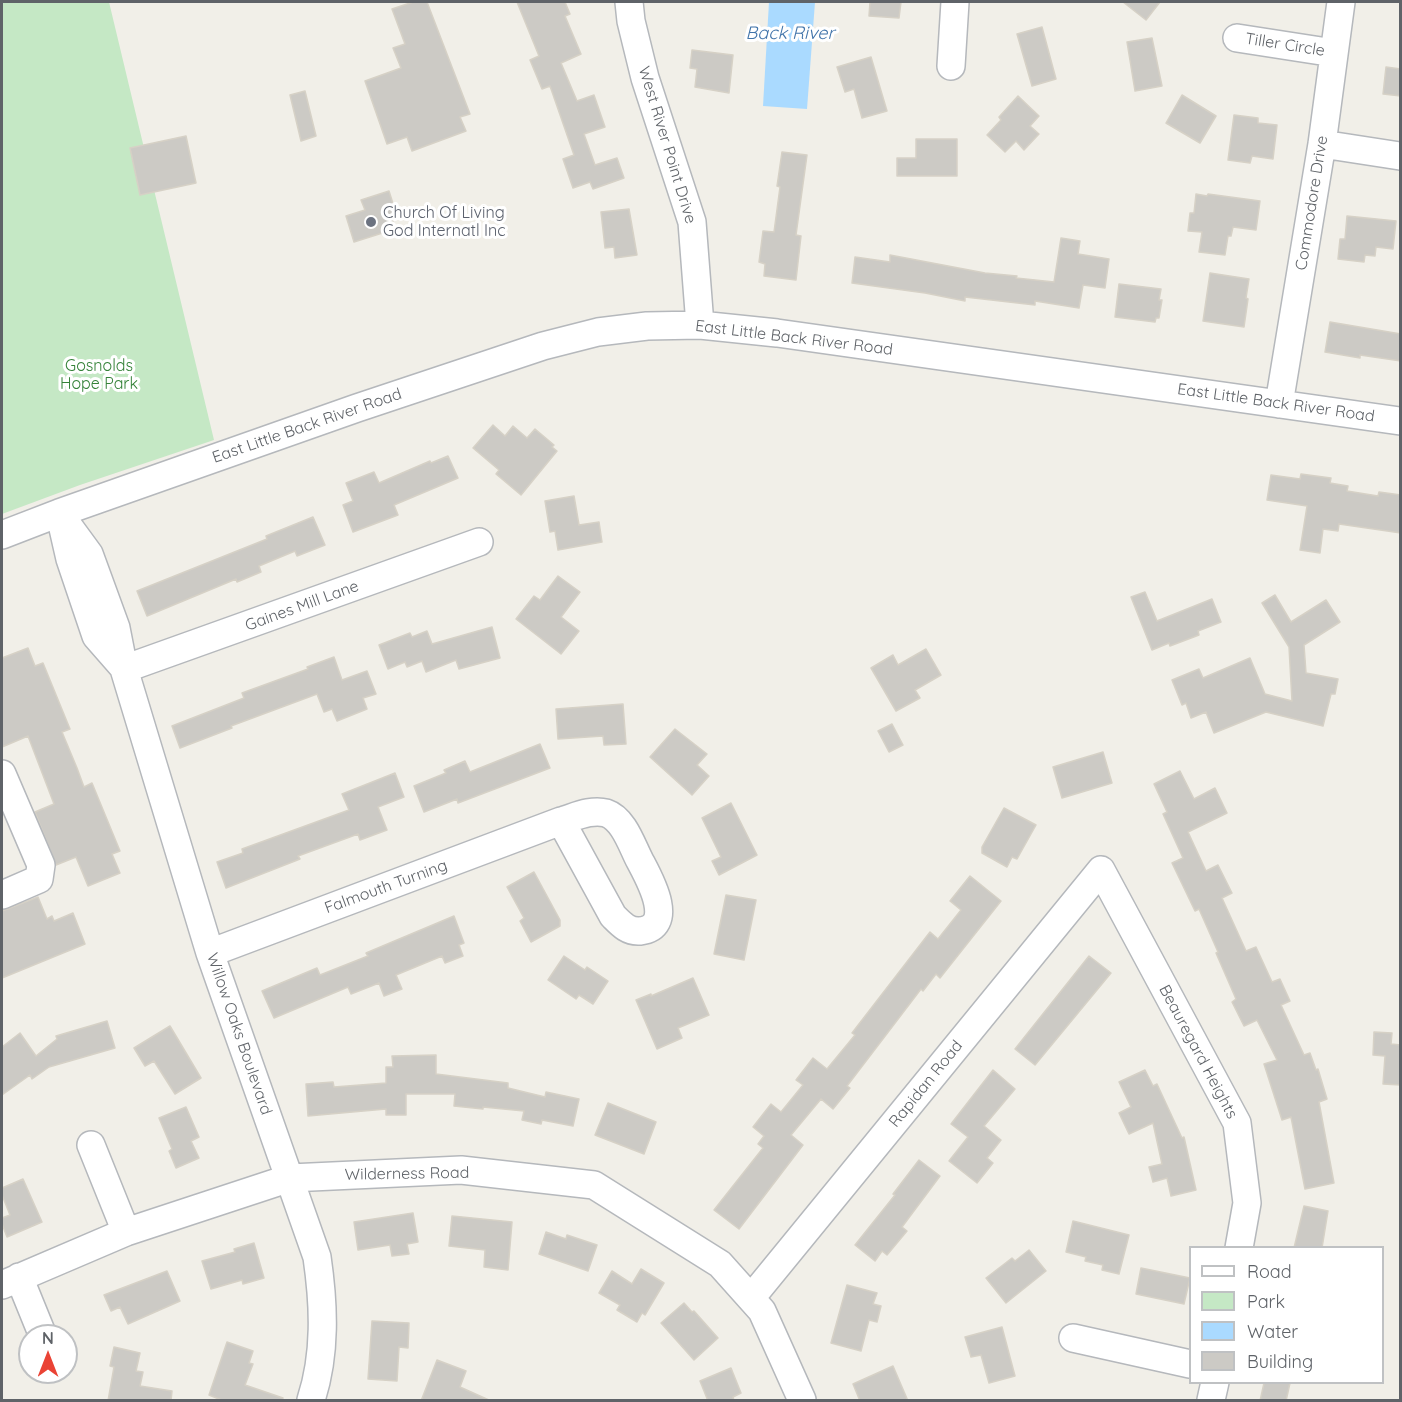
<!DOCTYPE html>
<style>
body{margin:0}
#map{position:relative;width:1402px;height:1402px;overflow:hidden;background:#f1efe8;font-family:Quicksand,sans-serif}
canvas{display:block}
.frame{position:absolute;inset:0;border:3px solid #5f6368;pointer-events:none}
.legend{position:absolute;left:1189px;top:1246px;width:195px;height:138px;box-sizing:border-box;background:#fff;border:2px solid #bfc1c3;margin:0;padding:8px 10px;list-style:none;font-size:18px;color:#5f6368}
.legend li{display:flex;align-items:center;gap:12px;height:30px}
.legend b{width:30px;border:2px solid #bfc1c3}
.north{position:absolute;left:18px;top:1324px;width:60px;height:60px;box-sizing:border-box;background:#fff;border:2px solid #bfc1c3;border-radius:50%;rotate:0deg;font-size:16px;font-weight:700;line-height:24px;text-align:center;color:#5f6368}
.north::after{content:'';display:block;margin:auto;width:21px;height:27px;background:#ea4335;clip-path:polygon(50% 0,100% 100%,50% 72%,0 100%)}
</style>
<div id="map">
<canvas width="1402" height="1402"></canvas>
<div class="frame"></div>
<ul class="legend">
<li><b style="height:8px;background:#fff"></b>Road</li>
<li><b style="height:16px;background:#c5e8c5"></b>Park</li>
<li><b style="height:16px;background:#aadaff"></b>Water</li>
<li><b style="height:16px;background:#cccac5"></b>Building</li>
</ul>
<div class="north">N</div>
</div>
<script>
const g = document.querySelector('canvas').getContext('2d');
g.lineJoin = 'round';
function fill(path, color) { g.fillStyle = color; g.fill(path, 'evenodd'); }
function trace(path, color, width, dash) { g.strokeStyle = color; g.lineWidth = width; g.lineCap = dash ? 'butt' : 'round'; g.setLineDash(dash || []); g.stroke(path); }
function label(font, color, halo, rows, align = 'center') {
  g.font = font + ' Quicksand,sans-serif'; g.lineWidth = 6; g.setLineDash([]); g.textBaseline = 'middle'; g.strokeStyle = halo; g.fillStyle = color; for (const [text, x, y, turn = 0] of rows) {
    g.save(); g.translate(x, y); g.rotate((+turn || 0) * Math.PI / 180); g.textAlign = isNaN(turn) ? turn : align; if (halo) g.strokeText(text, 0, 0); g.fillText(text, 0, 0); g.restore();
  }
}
fill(new Path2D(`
 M 2,2 L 109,2 L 214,440 L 80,485 L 2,514 Z`), '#c5e8c5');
fill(new Path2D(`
 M 769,2 L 815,2 L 807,109 L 763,106 Z`), '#aadaff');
const building = new Path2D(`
 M 413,2 L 427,2 L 470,114 L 460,117 L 466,131 L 412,151 L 407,137 L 387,144 L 365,81 L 401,68 L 393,48 L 405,44 L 392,9 Z
 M 517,2 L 565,2 L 570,14 L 565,16 L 581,54 L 561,63 L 577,101 L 594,95 L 605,127 L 584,134 L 595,165 L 617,158 L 624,178 L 593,189 L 590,182 L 573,188 L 563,159 L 574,155 L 550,86 L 542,89 L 530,60 L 539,56 Z
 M 870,2 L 901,2 L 899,18 L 869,16 Z
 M 1123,2 L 1160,2 L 1146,20 Z
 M 1042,27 L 1056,79 L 1032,86 L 1017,34 Z
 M 1152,38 L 1162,86 L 1135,91 L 1127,42 Z
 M 692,50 L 733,55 L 729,93 L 695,87 L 697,69 L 690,68 Z
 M 871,57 L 887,111 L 862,118 L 854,89 L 845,92 L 837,67 Z
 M 1386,67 L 1401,69 L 1401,96 L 1383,94 Z
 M 305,91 L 316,136 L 301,141 L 290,95 Z
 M 1182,95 L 1216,116 L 1200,143 L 1166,123 Z
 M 1018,96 L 1039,116 L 1030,126 L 1039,134 L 1024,150 L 1016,141 L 1005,152 L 987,135 L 1001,120 L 999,117 Z
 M 1234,115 L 1258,118 L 1258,123 L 1277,125 L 1273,159 L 1252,156 L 1250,163 L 1228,160 Z
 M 186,136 L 196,183 L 140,195 L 130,148 Z
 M 916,139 L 957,139 L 957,176 L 897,176 L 897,158 L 916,158 Z
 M 782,152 L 807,155 L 796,235 L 801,236 L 796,280 L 764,276 L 765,264 L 759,262 L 763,231 L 774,232 L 780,187 L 777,186 Z
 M 389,191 L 396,213 L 391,215 L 395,229 L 354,242 L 346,216 L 365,210 L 361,200 Z
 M 1196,194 L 1207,196 L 1208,194 L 1260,201 L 1256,230 L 1233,227 L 1231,236 L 1228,236 L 1225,255 L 1199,252 L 1202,232 L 1188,231 L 1190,213 L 1194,213 Z
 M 629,209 L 637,255 L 615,258 L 614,247 L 605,248 L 601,212 Z
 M 1347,216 L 1396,221 L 1393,249 L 1376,247 L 1375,256 L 1365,255 L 1364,262 L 1338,259 L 1340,239 L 1345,239 Z
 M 1061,238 L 1080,241 L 1078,254 L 1109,259 L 1105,288 L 1083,285 L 1079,308 L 1035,301 L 1035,305 L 965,297 L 965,301 L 925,293 L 852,283 L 855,257 L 890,262 L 890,255 L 985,273 L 1017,276 L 1016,278 L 1054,282 Z
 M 1210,273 L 1249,279 L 1246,298 L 1248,299 L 1244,327 L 1203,321 Z
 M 1119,284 L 1161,289 L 1159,300 L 1162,300 L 1159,318 L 1156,318 L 1155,322 L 1115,317 Z
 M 1330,322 L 1401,334 L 1401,361 L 1360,355 L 1360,358 L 1325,352 Z
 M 493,425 L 505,436 L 513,426 L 527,438 L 535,429 L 554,445 L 552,447 L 557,451 L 521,495 L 496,474 L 499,470 L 473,448 Z
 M 448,456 L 458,478 L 394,505 L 398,515 L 353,532 L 343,505 L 353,501 L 346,483 L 374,472 L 379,483 L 430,461 L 431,463 Z
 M 1301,474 L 1331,478 L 1330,483 L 1348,486 L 1347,491 L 1378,496 L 1379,492 L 1401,495 L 1401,533 L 1339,524 L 1338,531 L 1323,529 L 1320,553 L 1300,550 L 1307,506 L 1267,500 L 1271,475 L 1300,479 Z
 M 574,496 L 579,525 L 599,522 L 602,542 L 558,550 L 555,531 L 550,532 L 545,501 Z
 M 313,517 L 325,545 L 297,556 L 295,551 L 259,566 L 261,572 L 237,582 L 236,579 L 147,616 L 137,591 L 267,539 L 266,536 Z
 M 558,576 L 580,592 L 561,617 L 579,631 L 561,654 L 516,619 L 534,596 L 540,600 Z
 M 1145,592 L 1157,621 L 1212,599 L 1221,622 L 1198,631 L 1199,635 L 1170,646 L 1169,643 L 1152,650 L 1131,597 Z
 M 1275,595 L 1291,622 L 1326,600 L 1340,622 L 1304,645 L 1306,673 L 1338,679 L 1335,694 L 1331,694 L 1323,726 L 1266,712 L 1214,733 L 1206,712 L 1191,718 L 1186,703 L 1182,705 L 1172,680 L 1199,669 L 1203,678 L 1250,658 L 1265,694 L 1292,701 L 1289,647 L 1262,603 Z
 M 492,627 L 500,658 L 459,669 L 456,660 L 426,672 L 422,661 L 407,667 L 405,662 L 388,669 L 379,645 L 410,633 L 412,637 L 427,631 L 432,644 Z
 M 28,648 L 35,666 L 43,663 L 70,729 L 62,732 L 77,768 L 84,787 L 92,783 L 120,851 L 112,854 L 120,873 L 88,886 L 76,857 L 56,865 L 35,812 L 54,804 L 28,736 L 2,747 L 2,658 Z
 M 926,649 L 941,675 L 915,690 L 920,698 L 896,711 L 871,668 L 893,655 L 898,665 Z
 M 334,657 L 342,680 L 367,671 L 376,694 L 363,698 L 367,709 L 337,721 L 332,709 L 324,712 L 317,694 L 231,726 L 232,728 L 180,748 L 172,726 L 244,698 L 242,693 L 308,669 L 307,667 Z
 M 623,704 L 626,744 L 604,745 L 603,736 L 558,739 L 556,709 Z
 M 892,724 L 903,745 L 889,752 L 878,731 Z
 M 675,729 L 707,754 L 697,765 L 709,776 L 692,795 L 650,757 Z
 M 540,744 L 550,768 L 458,803 L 457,799 L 424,812 L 414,786 L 446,773 L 444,770 L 465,761 L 470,772 Z
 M 1103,752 L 1112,783 L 1062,798 L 1053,767 Z
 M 1180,771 L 1194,799 L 1215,788 L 1227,813 L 1188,832 L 1206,871 L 1218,865 L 1232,893 L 1222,898 L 1246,951 L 1256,947 L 1272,982 L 1280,979 L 1290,1001 L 1281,1005 L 1304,1055 L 1310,1053 L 1316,1070 L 1318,1069 L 1327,1099 L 1319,1102 L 1334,1183 L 1305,1189 L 1291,1117 L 1282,1120 L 1264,1064 L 1277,1060 L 1257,1020 L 1244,1026 L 1232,1002 L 1236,999 L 1216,953 L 1218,952 L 1199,909 L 1195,911 L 1172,863 L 1183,858 L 1163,814 L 1167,812 L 1154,784 Z
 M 395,773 L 404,797 L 378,807 L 387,830 L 360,840 L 358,834 L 298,856 L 300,859 L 226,888 L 217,862 L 243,853 L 242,849 L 349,810 L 342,794 Z
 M 731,803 L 757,855 L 719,875 L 712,861 L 721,857 L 702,818 Z
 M 1004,808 L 1036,825 L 1017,859 L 1012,857 L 1007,867 L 982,853 L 982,847 Z
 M 534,872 L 560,920 L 560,926 L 531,942 L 520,921 L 524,918 L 507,887 Z
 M 970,876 L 1001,901 L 940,978 L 936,974 L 923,991 L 921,989 L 847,1086 L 850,1088 L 833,1109 L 821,1099 L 791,1135 L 803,1145 L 739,1229 L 714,1210 L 763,1148 L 758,1144 L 764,1136 L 753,1127 L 771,1104 L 781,1112 L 803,1085 L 796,1080 L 813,1058 L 827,1069 L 855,1035 L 852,1033 L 930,932 L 938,939 L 961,910 L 950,901 Z
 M 726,895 L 756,900 L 744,960 L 714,954 Z
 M 38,897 L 47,919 L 52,916 L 54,921 L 73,913 L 85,944 L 2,978 L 2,911 Z
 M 454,916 L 464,943 L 459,945 L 463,956 L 445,963 L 442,956 L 396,975 L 402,989 L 384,996 L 379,983 L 351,994 L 348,987 L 274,1018 L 262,991 L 317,968 L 320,975 L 368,956 L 366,953 Z
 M 564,956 L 585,970 L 587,967 L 608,981 L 593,1004 L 579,995 L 576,999 L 548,980 Z
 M 1089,956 L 1111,973 L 1035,1065 L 1015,1049 Z
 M 693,978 L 709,1015 L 678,1028 L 682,1038 L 657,1049 L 636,1000 L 651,994 L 651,996 Z
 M 107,1021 L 115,1048 L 49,1067 L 32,1079 L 30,1075 L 2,1095 L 2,1047 L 20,1033 L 36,1056 L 57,1039 L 56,1036 Z
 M 170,1026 L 201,1078 L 175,1094 L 154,1061 L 145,1066 L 134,1048 Z
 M 1374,1032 L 1392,1033 L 1391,1044 L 1401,1045 L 1401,1085 L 1383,1084 L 1385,1056 L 1373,1055 Z
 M 436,1055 L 436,1074 L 508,1083 L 508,1088 L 545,1097 L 546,1092 L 579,1099 L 573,1126 L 542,1120 L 541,1124 L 522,1120 L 524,1111 L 483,1107 L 483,1109 L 454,1106 L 455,1094 L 406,1094 L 406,1115 L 386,1115 L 386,1109 L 308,1116 L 306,1084 L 333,1082 L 334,1087 L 386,1083 L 386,1067 L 393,1067 L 392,1056 Z
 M 993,1070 L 1015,1089 L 984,1126 L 1001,1140 L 987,1158 L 993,1163 L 977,1183 L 949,1161 L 968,1137 L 951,1124 Z
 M 1145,1070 L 1153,1086 L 1157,1084 L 1182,1138 L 1184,1137 L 1196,1190 L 1171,1196 L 1167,1178 L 1153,1182 L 1149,1167 L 1162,1164 L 1153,1123 L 1129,1134 L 1119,1113 L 1131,1107 L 1119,1082 Z
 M 608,1103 L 656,1122 L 644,1154 L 595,1135 Z
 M 186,1107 L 199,1137 L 191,1141 L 199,1158 L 176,1168 L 169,1151 L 172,1149 L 159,1118 Z
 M 919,1160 L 940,1176 L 902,1227 L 907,1231 L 887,1255 L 882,1251 L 875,1261 L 855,1245 L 895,1195 L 893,1194 Z
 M 23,1179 L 42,1222 L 7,1237 L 2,1224 L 2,1218 L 10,1215 L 2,1195 L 2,1188 Z
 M 1304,1206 L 1328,1211 L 1322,1248 L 1294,1248 Z
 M 413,1213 L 418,1242 L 407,1244 L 409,1254 L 392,1256 L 390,1245 L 358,1250 L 354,1222 Z
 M 452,1216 L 512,1222 L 508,1270 L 484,1267 L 485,1250 L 449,1246 Z
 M 1073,1221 L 1129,1235 L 1119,1274 L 1102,1270 L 1103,1265 L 1085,1261 L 1086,1257 L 1066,1252 Z
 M 546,1232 L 566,1239 L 567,1235 L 597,1245 L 588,1271 L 539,1254 Z
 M 254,1243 L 264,1278 L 243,1284 L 242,1280 L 211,1289 L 202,1261 L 235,1252 L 234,1249 Z
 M 1029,1250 L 1046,1271 L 1006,1303 L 986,1278 L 1012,1258 L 1015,1261 Z
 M 1141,1268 L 1190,1278 L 1184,1304 L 1136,1294 Z
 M 641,1269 L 664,1283 L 645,1315 L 642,1313 L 637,1322 L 617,1310 L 620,1305 L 599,1293 L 612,1271 L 632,1284 Z
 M 167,1271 L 180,1301 L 128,1324 L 120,1307 L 111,1311 L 104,1295 Z
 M 847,1285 L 877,1293 L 873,1304 L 881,1306 L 877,1322 L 869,1320 L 861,1351 L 831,1343 Z
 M 684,1303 L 692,1312 L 694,1311 L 718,1338 L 694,1360 L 661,1323 Z
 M 372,1321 L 409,1323 L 408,1348 L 399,1347 L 397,1381 L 368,1379 Z
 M 1002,1327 L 1015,1376 L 989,1383 L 981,1355 L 971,1357 L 965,1337 Z
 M 227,1342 L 253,1351 L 249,1363 L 253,1364 L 245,1385 L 283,1398 L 282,1401 L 224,1401 L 209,1395 Z
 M 114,1347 L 140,1353 L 136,1371 L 143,1372 L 140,1386 L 172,1391 L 171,1401 L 108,1401 L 114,1367 L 110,1366 Z
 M 437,1360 L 466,1371 L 460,1387 L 491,1401 L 421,1401 Z
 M 893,1366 L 908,1401 L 860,1401 L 853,1384 Z
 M 731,1368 L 741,1393 L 733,1397 L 734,1401 L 708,1401 L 700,1381 Z
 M 1264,1383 L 1290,1383 L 1286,1401 L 1260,1401 Z`);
fill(building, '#cccac5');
trace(building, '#d6d1c6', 1.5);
const minor = new Path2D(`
 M 629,2 L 631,21 L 645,78 L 692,222 L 700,325
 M 1237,38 L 1334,53
 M 951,66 L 955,2
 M 1322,144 L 1400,156
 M 1279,404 L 1322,144 L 1341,2
 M 59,513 L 89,554 L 116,628 L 124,669 L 210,953 L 317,1257 C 324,1305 326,1354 311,1400
 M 62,524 L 70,559 L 96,636 L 124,668
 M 2,535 L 59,513 L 357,408 L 543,346 L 598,332 L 647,326 L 700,325 L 777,333 L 1400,421
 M 124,669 L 479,542
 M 2,774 L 41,865 L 39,879 L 2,895
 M 210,953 L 561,821 C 575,817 591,809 606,813 C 624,819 632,846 640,861 C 649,878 677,927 640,931 C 628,932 621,924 613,916 L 561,821
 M 91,1145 L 126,1232
 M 19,1277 L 43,1336
 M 2,1285 L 126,1232 L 290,1178 L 461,1170 L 594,1185 L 720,1264 L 762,1311 L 802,1400
 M 751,1298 L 1101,870 L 1237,1123 L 1247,1203 L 1239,1248
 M 1073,1338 L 1190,1364
 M 1211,1400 L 1215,1382`);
trace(minor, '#b5b8bc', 30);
trace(minor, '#fff', 27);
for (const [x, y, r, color] of [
 [371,222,6,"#6b7280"]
]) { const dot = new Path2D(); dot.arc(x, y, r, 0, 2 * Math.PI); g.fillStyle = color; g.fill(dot); trace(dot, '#fff', 2); }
label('16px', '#5f6368', '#fff', [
 ["Tiller Circle",1285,45,9],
 ["West River Point Drive",667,145,73],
 ["Commodore Drive",1312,203,-81],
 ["East Little Back River Road",794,338,7],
 ["East Little Back River Road",1276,403,8],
 ["East Little Back River Road",307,426,-19],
 ["Gaines Mill Lane",302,606,-20],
 ["Falmouth Turning",386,887,-20],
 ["Willow Oaks Boulevard",239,1034,71],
 ["Beauregard Heights",1198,1052,62],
 ["Rapidan Road",926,1084,-51],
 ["Wilderness Road",407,1174,-1]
]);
label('16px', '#5b616d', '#fff', [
 ["Church Of Living",383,213],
 ["God Internatl Inc",383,231]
], 'left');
label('16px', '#348238', '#fff', [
 ["Gosnolds",99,366],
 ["Hope Park",99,384]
]);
label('italic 18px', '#4174aa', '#fff', [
 ["Back River",790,34]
]);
</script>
